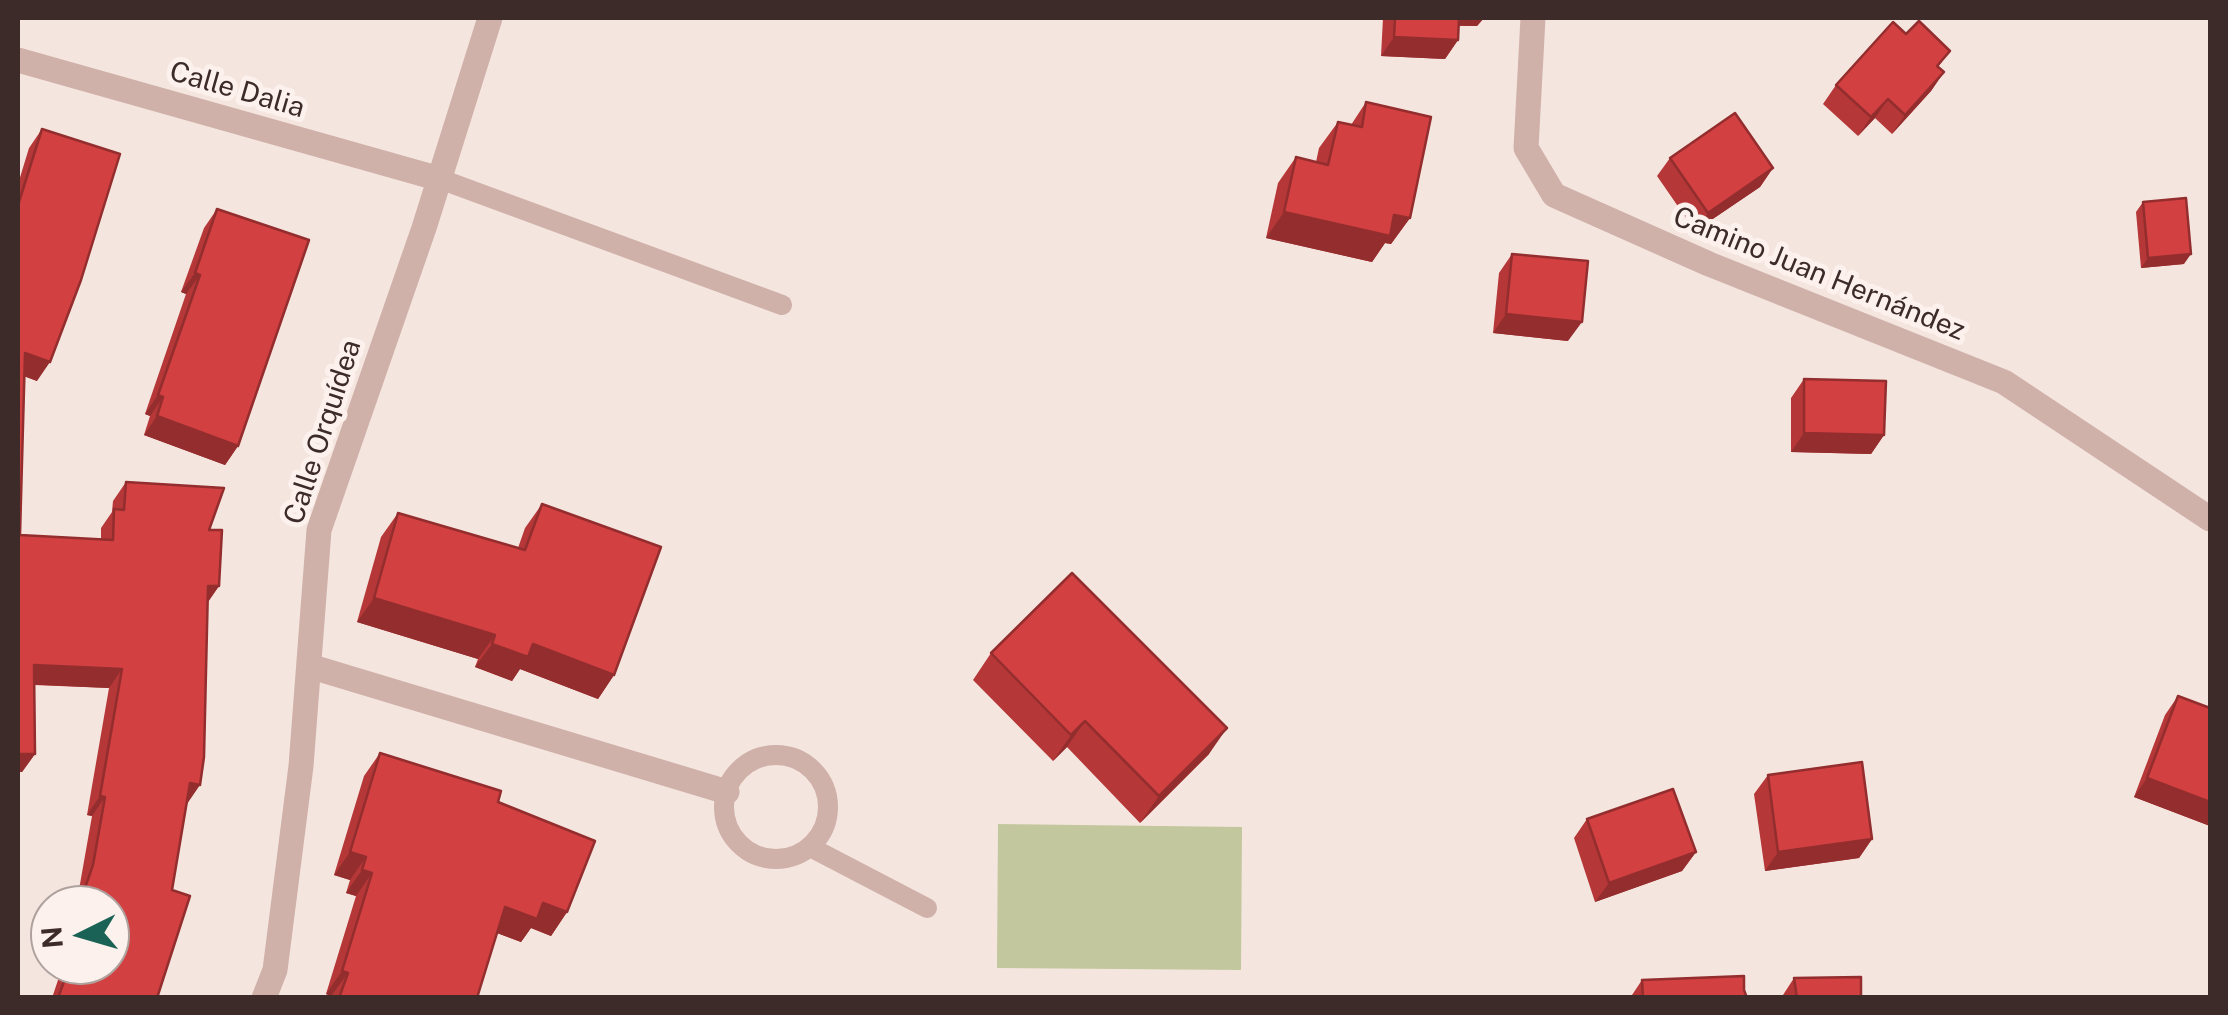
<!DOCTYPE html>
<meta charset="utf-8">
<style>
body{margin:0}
#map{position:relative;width:2228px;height:1015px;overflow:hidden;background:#f5e5df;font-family:"Public Sans",sans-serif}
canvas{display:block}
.frame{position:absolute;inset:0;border:20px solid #3c2b29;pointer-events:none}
.north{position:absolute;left:30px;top:885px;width:100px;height:100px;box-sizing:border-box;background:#fcf1ec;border:2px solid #afa29e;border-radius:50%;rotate:265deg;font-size:28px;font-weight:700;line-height:40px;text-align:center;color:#3c2b29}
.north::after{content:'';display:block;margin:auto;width:35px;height:45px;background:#1a6255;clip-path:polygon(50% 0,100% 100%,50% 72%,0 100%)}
</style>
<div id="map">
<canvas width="2228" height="1015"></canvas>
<div class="frame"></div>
<div class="north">N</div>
</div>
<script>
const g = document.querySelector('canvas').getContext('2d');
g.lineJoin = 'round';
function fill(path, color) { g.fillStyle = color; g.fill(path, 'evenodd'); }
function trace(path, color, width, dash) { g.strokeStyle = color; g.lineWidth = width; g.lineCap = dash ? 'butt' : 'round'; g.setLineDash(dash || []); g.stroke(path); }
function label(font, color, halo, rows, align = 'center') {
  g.font = font + ' "Public Sans",sans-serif'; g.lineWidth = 10; g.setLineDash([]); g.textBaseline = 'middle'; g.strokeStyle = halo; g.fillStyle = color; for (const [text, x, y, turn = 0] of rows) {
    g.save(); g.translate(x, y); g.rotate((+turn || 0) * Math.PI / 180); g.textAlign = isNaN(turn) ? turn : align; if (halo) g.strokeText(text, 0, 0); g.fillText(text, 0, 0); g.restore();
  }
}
fill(new Path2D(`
 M 998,824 L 1242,827 L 1241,970 L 997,968 Z`), '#c3c79d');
trace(new Path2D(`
 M 440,179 L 782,305
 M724 807a52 52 0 1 1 104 0a52 52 0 1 1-104 0Z
 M 810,847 L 927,908`), '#cfb1a9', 20);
trace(new Path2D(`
 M 1533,18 L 1526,148 L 1554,195 L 1709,264 L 2004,382 L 2210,519
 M 18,60 L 440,179
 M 309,666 L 727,792
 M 264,998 L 275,970 L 301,766 L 319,530 L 424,228 L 490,18`), '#cfb1a9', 25);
fill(new Path2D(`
 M 1383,18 L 1484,18 L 1477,26 L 1458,26 L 1458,40 L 1445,59 L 1381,56 Z
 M 1906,34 L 1950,51 L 1938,67 L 1944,72 L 1931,91 L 1892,134 L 1875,118 L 1858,136 L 1823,104 L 1836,85 Z
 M 1366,102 L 1410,218 L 1391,244 L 1385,243 L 1372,262 L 1266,238 L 1278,183 L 1296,157 L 1316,162 L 1319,148 L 1338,122 L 1351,125 Z
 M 42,129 L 37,381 L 24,376 L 20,535 L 101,540 L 101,528 L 112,512 L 113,501 L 126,482 L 209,530 L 219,586 L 207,603 L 187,804 L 172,890 L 157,998 L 52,998 L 63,965 L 110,965 L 110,905 L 73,905 L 80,884 L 92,816 L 87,815 L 109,688 L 34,685 L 35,754 L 22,772 L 18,772 L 18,184 L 29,148 Z
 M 1670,158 L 1773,168 L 1760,187 L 1695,231 L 1657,176 Z
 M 2143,202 L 2184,264 L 2141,268 L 2136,212 Z
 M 217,209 L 238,446 L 225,465 L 144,435 L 150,416 L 145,414 L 186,294 L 181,292 L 204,228 Z
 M 1512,254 L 1568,341 L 1493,333 L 1499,273 Z
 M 1804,379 L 1884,435 L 1871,454 L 1791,452 L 1791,398 Z
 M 542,504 L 614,675 L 598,699 L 520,669 L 512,681 L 475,667 L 478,659 L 357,622 L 381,537 L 398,513 L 518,548 L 525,528 Z
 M 991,653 L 1209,754 L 1140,823 L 1067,747 L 1053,761 L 973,680 Z
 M 2178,696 L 2210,708 L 2210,826 L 2134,797 L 2165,715 Z
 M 380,753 L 498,802 L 567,912 L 551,936 L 531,928 L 521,942 L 497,933 L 477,998 L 331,998 L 331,996 L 326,994 L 356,896 L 346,893 L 350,880 L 334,875 L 364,776 Z
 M 1768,775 L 1872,839 L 1859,858 L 1765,871 L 1754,794 Z
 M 1587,819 L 1696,852 L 1682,871 L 1595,902 L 1574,838 Z
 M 1794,978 L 1861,998 L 1781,998 Z
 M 1642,980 L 1744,990 L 1747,998 L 1630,998 Z`), '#b53738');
fill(new Path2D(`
 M 1451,18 L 1484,18 L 1477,26 L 1446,25 Z
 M 1394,37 L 1458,40 L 1445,59 L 1381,56 Z
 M 1944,72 L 1931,91 L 1892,134 L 1905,115 Z
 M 1888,99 L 1875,118 L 1858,136 L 1871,117 Z
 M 1773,168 L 1760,187 L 1695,231 L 1708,213 Z
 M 1284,212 L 1394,215 L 1410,218 L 1391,244 L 1385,243 L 1372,262 L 1266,238 Z
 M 2191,254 L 2184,264 L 2141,268 L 2148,258 Z
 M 195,273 L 200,275 L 186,294 L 181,292 Z
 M 1506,314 L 1582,322 L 1568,341 L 1493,333 Z
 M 25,353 L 50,362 L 37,381 L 18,374 Z
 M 158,395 L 163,397 L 150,416 L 145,414 Z
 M 157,416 L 238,446 L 225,465 L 144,435 Z
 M 1804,433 L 1884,435 L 1871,454 L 1791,452 Z
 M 208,586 L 219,586 L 206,605 Z
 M 374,598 L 495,635 L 478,659 L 357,622 Z
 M 492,644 L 533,644 L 614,675 L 598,699 L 520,669 L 512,681 L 475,667 Z
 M 34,665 L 122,669 L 109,688 L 21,684 Z
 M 1085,721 L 1067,747 L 1053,761 L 1071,735 Z
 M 1227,728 L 1209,754 L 1140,823 L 1159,796 Z
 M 18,754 L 35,754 L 22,772 L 18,772 Z
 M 2147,778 L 2210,802 L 2210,826 L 2134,797 Z
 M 190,783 L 200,785 L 187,804 L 176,802 Z
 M 100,796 L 105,797 L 92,816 L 87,815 Z
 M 1872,839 L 1859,858 L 1765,871 L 1778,852 Z
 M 350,852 L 366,857 L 350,880 L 334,875 Z
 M 1696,852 L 1682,871 L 1595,902 L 1609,883 Z
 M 362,870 L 372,873 L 356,896 L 346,893 Z
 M 543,903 L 567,912 L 551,936 L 531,928 L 521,942 L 489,930 L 505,907 Z
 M 342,971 L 348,973 L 331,996 L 326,994 Z`), '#932d2e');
const building = new Path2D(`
 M 1395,18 L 1459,18 L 1458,40 L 1394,37 Z
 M 1919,21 L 1950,51 L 1937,66 L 1944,72 L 1905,115 L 1888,99 L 1871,117 L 1836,85 L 1893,22 L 1906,34 Z
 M 1366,102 L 1431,117 L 1410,218 L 1394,215 L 1390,236 L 1284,212 L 1296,157 L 1328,165 L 1338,122 L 1362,127 Z
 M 1735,113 L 1773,168 L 1708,213 L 1670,158 Z
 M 42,129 L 120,154 L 81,280 L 50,362 L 25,353 L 20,535 L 113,540 L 114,509 L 124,510 L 126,482 L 224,488 L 209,530 L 222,530 L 219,586 L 208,586 L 204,757 L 200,785 L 190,783 L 172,890 L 190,896 L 157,998 L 58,998 L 70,965 L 110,965 L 110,905 L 79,905 L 93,865 L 105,797 L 100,796 L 122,669 L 34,665 L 35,754 L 18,754 L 18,205 Z
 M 2186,198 L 2191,254 L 2148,258 L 2143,202 Z
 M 217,209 L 309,240 L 238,446 L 157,416 L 163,397 L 158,395 L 200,275 L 195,273 Z
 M 1512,254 L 1588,261 L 1582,322 L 1506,314 Z
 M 1804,379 L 1886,381 L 1884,435 L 1804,433 Z
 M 542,504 L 661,547 L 614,675 L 533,644 L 528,657 L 492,644 L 495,635 L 374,598 L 398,513 L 525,550 Z
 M 1072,573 L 1227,728 L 1159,796 L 1085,721 L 1071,735 L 991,653 Z
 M 2178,696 L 2210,708 L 2210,802 L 2147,778 Z
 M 380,753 L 501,791 L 498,802 L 595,841 L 567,912 L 543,903 L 537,919 L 505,907 L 477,998 L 339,998 L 348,973 L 342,971 L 372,873 L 362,870 L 366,857 L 350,852 Z
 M 1862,762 L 1872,839 L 1778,852 L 1768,775 Z
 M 1673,789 L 1696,852 L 1609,883 L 1587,819 Z
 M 1744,976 L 1744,990 L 1747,998 L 1643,998 L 1642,980 Z
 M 1861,977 L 1861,998 L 1797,998 L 1794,978 Z`);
fill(building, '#d24041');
trace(building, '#932d2e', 2.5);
label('28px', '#3c2b29', '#fcf1ec', [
 ["Calle Dalia",237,90,16],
 ["Camino Juan Hernández",1819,274,22],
 ["Calle Orquídea",323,432,-72]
]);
</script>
